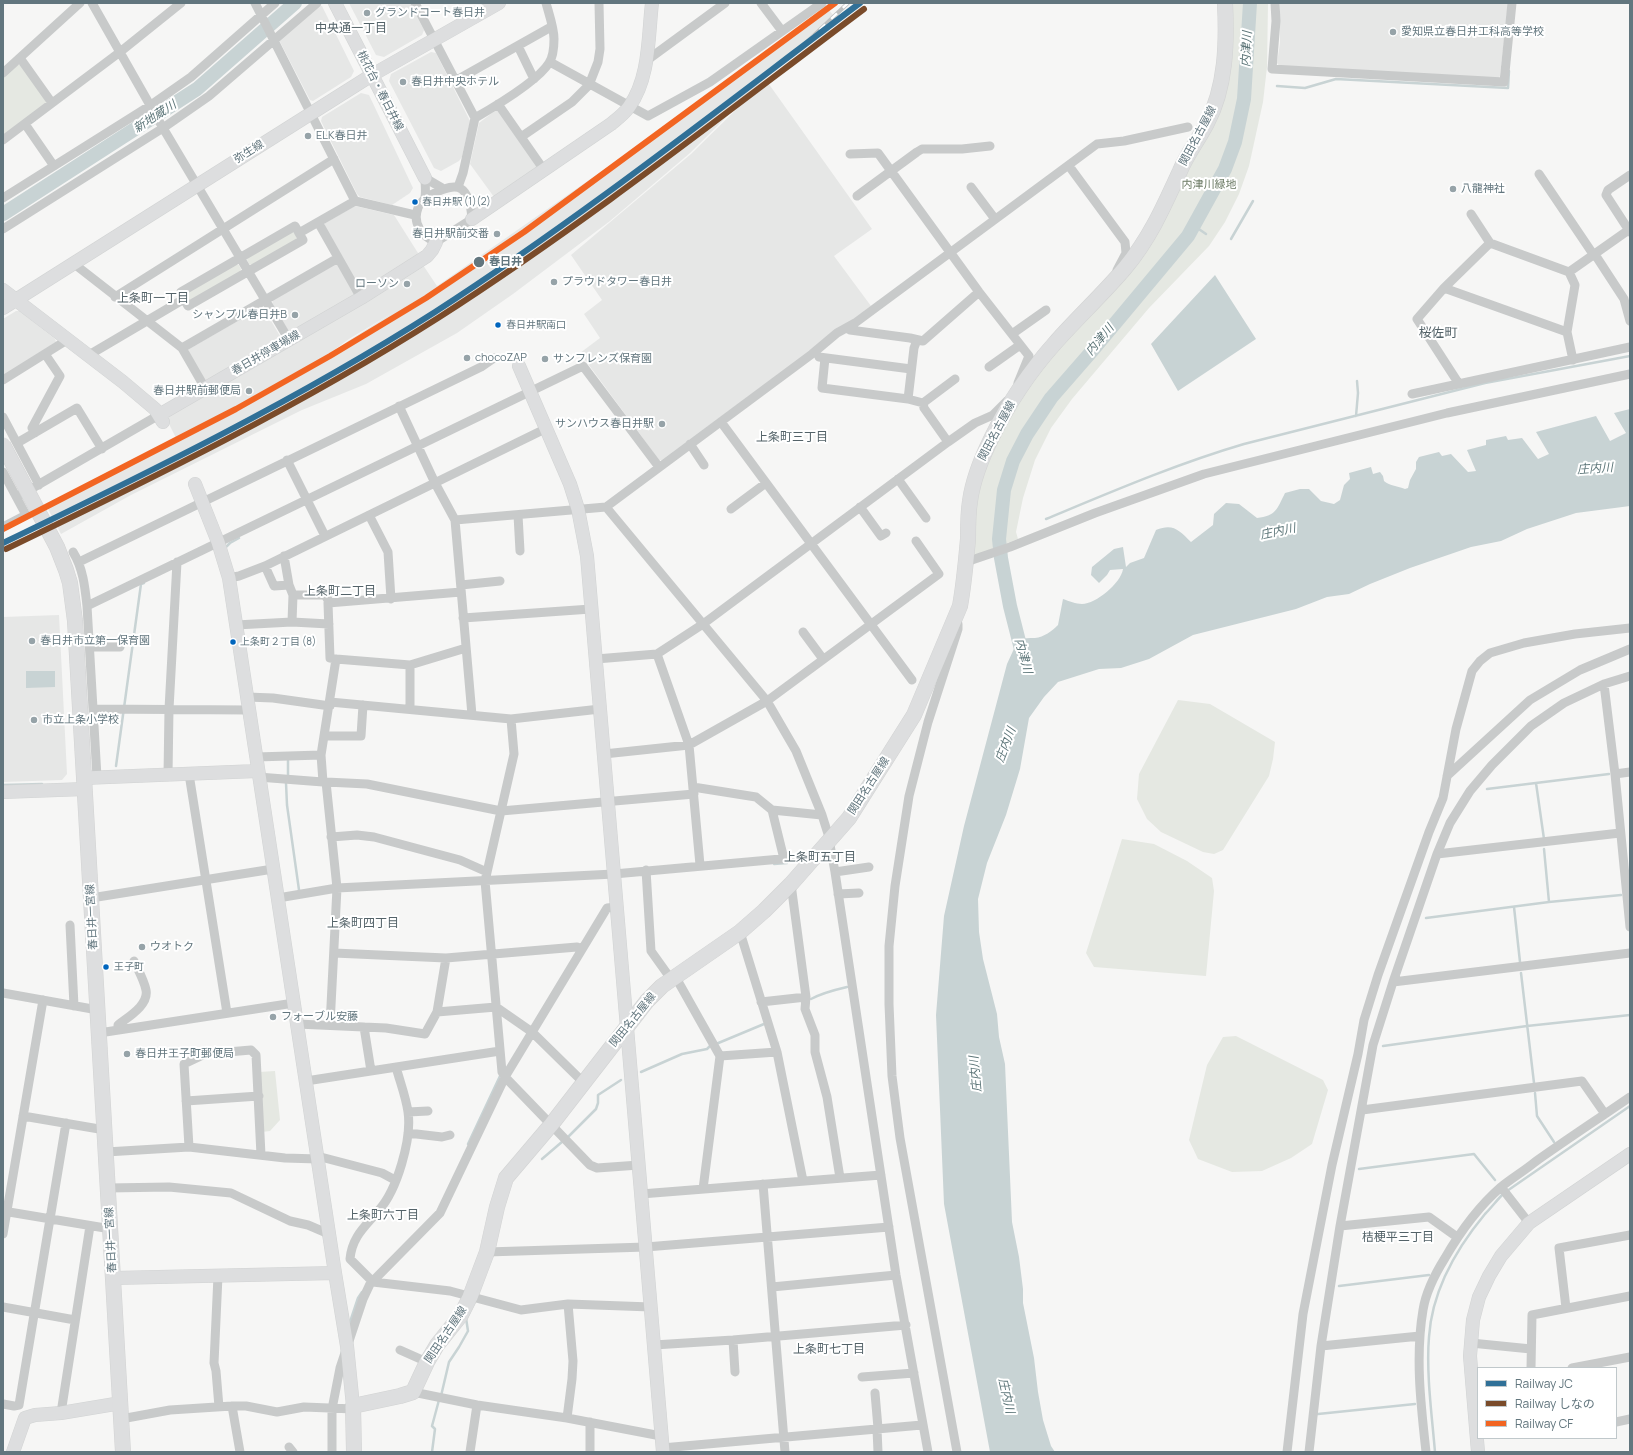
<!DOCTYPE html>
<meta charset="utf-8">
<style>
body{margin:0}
#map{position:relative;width:1633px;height:1455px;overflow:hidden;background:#f6f6f5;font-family:Manrope,"Noto Sans JP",sans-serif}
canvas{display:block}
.frame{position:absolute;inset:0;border:4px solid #62767e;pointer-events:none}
.legend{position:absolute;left:1477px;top:1367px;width:140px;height:72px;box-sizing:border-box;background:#fff;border:1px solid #c0c8cb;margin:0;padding:5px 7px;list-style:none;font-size:12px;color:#62767e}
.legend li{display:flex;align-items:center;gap:8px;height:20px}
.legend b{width:20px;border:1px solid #c0c8cb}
</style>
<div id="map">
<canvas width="1633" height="1455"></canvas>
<div class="frame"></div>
<ul class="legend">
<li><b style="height:5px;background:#307097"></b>Railway JC</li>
<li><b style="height:5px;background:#7a4b2a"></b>Railway しなの</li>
<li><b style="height:5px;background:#f26522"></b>Railway CF</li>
</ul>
</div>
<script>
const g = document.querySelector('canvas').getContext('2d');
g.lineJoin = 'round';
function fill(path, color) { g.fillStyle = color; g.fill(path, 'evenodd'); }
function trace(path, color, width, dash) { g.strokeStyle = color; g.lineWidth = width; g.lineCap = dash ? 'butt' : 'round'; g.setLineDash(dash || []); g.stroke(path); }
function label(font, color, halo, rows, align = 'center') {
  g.font = font + ' Manrope,"Noto Sans JP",sans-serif'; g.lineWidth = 4; g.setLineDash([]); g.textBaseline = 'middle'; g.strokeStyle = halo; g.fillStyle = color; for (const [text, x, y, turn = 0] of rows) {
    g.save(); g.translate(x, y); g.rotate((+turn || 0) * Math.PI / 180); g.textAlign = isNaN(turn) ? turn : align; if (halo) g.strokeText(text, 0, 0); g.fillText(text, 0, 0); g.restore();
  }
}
fill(new Path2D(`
 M 349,3 L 410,3 L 424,30 L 422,35 L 384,57 L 376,55 Z
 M 1280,3 L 1508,3 L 1500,76 L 1498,79 L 1280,67 L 1277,63 L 1280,43 Z
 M 318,5 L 322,6 L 354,71 L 351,77 L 313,101 L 310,100 L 280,42 L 280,38 Z
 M 829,10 L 838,21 L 766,78 L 690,153 L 610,221 L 513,294 L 457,333 L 366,384 L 302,410 L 131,495 L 61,534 L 47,507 L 167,447 L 311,368 L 348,341 L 394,312 L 349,339 L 310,368 L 176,438 L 168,422 L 169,417 L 172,413 L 423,265 L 437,286 L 665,127 Z
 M 431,52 L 436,53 L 470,121 L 462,157 L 459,161 L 441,171 L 434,168 L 389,81 L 391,74 Z
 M 766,80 L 872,229 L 834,256 L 871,306 L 662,460 L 659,460 L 580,353 L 600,338 L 584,314 L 602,300 L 571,255 L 691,154 Z
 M 361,93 L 369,95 L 413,188 L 410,193 L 392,205 L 360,197 L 357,194 L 321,121 L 322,117 Z
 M 496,110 L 499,111 L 537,166 L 536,170 L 494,197 L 470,164 L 479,123 Z
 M 355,206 L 394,215 L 418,253 L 417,257 L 365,290 L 361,290 L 324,227 L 325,223 Z
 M 335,264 L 339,265 L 355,293 L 354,297 L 292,333 L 289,332 L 272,304 L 273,300 Z
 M 260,308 L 264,309 L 280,336 L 279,340 L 208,381 L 204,380 L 188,352 L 189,349 Z
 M 16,311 L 20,311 L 55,339 L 56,342 L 3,376 L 3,319 Z
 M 59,615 L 67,774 L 62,780 L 3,782 L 3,617 Z`), '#e6e7e6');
fill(new Path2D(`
 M 1230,3 L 1268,3 L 1267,67 L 1263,102 L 1249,166 L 1239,194 L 1225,222 L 1209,246 L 1149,308 L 1072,399 L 1051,428 L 1035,460 L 1023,498 L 1016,532 L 1018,539 L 976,555 L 970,554 L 976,485 L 1020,394 L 1123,275 L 1209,123 Z
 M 17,65 L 22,65 L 46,100 L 46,103 L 3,136 L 3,78 Z
 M 292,231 L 297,236 L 296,240 L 252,265 L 249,264 L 247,260 L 248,257 Z
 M 235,265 L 239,265 L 241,269 L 240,272 L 192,300 L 189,299 L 186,295 L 187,292 Z
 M 1178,700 L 1210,704 L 1275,742 L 1273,759 L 1269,776 L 1223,850 L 1214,854 L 1203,852 L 1161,832 L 1147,819 L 1137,799 L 1139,774 Z
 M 1122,839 L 1154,844 L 1187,861 L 1212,878 L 1214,891 L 1206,976 L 1094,967 L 1086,953 Z
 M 1236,1036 L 1323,1080 L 1328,1090 L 1312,1144 L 1291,1158 L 1262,1171 L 1232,1172 L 1198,1159 L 1189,1140 L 1207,1065 L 1223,1037 Z
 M 275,1071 L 280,1120 L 270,1131 L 262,1132 L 259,1072 Z`), '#e5e8e2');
fill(new Path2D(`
 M 1215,275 L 1256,339 L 1178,391 L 1151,344 Z
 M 1630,409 L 1630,506 L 1576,513 L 1527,529 L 1501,541 L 1471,547 L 1410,568 L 1370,584 L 1349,594 L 1327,597 L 1296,609 L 1193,635 L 1149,659 L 1121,668 L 1099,669 L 1058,682 L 1044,697 L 1029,718 L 1020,769 L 1006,815 L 987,863 L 978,899 L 979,932 L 983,959 L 997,1014 L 999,1037 L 1005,1064 L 1012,1222 L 1019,1257 L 1023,1289 L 1023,1303 L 1034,1358 L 1038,1392 L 1043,1420 L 1051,1446 L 1055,1452 L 990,1452 L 944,1204 L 936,1015 L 944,916 L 964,826 L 1007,664 L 1018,640 C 1024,638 1029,638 1035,638 C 1044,637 1052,631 1058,625 L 1063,599 C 1069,601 1076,604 1082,604 C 1096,604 1121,583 1123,569 L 1110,570 L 1107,575 L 1099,583 L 1091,575 L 1092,567 L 1114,549 L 1123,547 L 1126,567 L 1130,563 L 1144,558 L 1156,530 C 1173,523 1179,530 1191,542 L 1213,525 L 1214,514 L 1226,503 L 1239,504 L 1257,518 C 1276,516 1277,509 1285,493 L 1300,489 L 1309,489 L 1321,501 L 1334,504 L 1340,500 L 1344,485 L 1350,479 L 1349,473 L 1371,467 L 1373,474 L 1380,472 L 1383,476 L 1384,481 C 1390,486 1398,486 1405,489 L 1408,488 L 1410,480 L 1416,469 L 1416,462 L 1419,457 L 1439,452 L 1442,456 L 1451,454 L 1468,472 L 1476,471 L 1467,450 L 1486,445 L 1486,440 L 1506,436 L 1508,440 L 1522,438 L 1538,459 L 1549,454 L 1536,432 L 1596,416 L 1610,441 L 1626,433 L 1614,413 Z
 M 26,671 L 55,671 L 55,687 L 26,688 Z`), '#c8d3d4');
trace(new Path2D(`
 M 1277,86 L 1305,88 L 1336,79 L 1508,88 L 1509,71
 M 1193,225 L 1206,234
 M 1231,239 L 1253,201
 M 1356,416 L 1358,393 L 1357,381
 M 1046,519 C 1111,492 1176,464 1244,444 L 1485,383 L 1630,356
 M 225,548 L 230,543 L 239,538
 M 288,758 L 288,776
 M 116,766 L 141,584 L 144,583
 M 286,783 L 287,805 L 299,890
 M 1536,783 L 1544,839
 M 3,785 L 42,784
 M 1487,789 L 1609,774
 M 1544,849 L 1549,902
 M 774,864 L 787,863
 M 1514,907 L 1520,962
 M 1426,918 L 1549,902 L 1621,895
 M 1521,973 L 1534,1083
 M 811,999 C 822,993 834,990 847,987
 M 716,1044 L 764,1024
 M 1383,1046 L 1527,1026 L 1630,1015
 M 641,1072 L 682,1054 L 707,1049 L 710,1046
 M 1535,1093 L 1537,1116 L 1554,1142
 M 567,1138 L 596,1109 L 598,1103 L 598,1095 L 621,1080
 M 468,1144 L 500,1076
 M 542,1159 L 563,1141
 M 1359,1169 L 1474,1154 L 1495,1180
 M 1507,1191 L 1630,1106
 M 1339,1286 L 1429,1275
 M 349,1325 L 358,1298 L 362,1292
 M 441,1396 L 449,1362 L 459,1347 L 468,1331 L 466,1318
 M 1318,1414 L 1415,1404
 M 432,1452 L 435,1429 L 432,1426 L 439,1400
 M 1435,1452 C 1432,1416 1426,1373 1429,1337 C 1432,1291 1456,1249 1485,1214 C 1491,1208 1497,1200 1503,1194`), '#c8d3d4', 2.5);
trace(new Path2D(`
 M 3,214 L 197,89 L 295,3
 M 1023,657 L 1010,606 L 1001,558 L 999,539 L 1004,490 L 1013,461 L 1027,434 L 1051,398 L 1092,351 L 1188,236 L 1225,169 L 1235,142 L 1244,99 L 1250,3`), '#c8d3d4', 14);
const secondary = new Path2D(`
 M 335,3 L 425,178
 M 472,219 L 611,124 C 617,119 624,114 629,107 C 650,78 648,37 652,3
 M 3,290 L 123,382 L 155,409 L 163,422
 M 3,308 L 372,75 L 499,3
 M 519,366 L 570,484 L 578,509 L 587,556 L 663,1452
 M 159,415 L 361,298 L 427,256 L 432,250 L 436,242
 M 195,484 L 218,542 L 229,578 L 335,1273 L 347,1346 L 353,1406
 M 84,778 L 257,771
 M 3,792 L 85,789
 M 114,1278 L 335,1273
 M 13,1452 L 25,1418 L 35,1415 L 61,1413 L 121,1403
 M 1478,1452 L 1470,1356 L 1473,1320 L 1479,1297 L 1489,1276 L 1501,1256 L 1529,1223 L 1630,1154`);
const primary = new Path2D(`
 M 83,760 L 123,1452
 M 354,1452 L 353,1406 L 400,1396 L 413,1392 L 427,1362 L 437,1345 L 461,1315 L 470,1297 L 487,1252 L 497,1207 L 506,1178 L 551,1125 L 647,1001 L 662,986 L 740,932 L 764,911 L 791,884 L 849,818 L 914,715 L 960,606 C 964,584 966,561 968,539 C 968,526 968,513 970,501 C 973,479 982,457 992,437 C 1008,404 1030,371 1055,343 C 1077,318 1103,294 1125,268 C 1150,238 1164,206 1180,171 C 1187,154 1199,139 1207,123 C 1226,87 1227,43 1225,3`);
trace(secondary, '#d1d3d3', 14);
trace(primary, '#d2d3d3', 16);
trace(new Path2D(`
 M 92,3 L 163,128 L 289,340
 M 255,3 L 355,201
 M 415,3 L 475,118 L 463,173 L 458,187
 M 761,3 L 782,31
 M 1275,3 L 1276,21 L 1272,69 L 1504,82 L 1512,3
 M 518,46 L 534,79
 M 20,58 L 52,103
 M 646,61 L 725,3
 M 550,62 L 648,116 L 710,82 L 822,3
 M 3,73 L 80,3
 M 455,81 L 551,27
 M 498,104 L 544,170
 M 475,118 C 494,107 538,81 549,63 C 553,57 554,47 554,39 C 554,28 549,14 546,3
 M 25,124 L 54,166
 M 521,137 L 572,102 L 589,85 L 598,62 L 600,49 L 599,3
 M 3,140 L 120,52 L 181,3
 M 850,154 L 878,153 L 979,292 L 1029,356 L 1018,383
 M 1069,166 L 1125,242 L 1126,253 L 1117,270
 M 1539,174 L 1593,254
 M 1630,175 L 1608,190 L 1606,195 L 1630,232
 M 971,187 L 995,219
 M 857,196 L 917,152 L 922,149 L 962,149 L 990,146
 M 3,198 L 151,105 L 191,77 L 275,3
 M 425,198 C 454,182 469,179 472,219 L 436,242 C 422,237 412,223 418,208 C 419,204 424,201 425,197 C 426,192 425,184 425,178 L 442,188
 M 1471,214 L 1490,243
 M 318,222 L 361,298
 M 3,229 L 163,128 L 209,96 L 317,3
 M 299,233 L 355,201 L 415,215
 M 1594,253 L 1624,299 L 1630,321
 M 73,263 L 182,348 L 205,388
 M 1569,272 L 1630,229
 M 1444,288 L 1490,243 L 1569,272 L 1575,285 L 1567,332 L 1573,360
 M 115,297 L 334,159
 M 847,328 L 850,330 L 910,338 L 923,341 L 979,292
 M 1012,334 L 1046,310
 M 182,348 L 338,258
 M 89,355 L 184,299 L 181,292 L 295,226 L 303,240 L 188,306 L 184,299
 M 819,357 L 911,369
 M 825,358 L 822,388 L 908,399 L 923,403 L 924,408 L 948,442
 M 989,367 L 1020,345
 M 3,380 L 67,340
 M 1459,384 L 1417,319 L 1444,288 L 1567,332
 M 1412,394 L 1630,347
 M 908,399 L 914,348 L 917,340
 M 923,403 L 955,379
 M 399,406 L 435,483 L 455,520 L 472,715
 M 3,417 L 39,485
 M 721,422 L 912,680
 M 35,433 L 32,428 L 60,376 L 45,354
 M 17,443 L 77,408 L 102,449
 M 690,444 L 704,465
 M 287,460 L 325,536
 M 3,472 L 26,515 L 3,527
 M 898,479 L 926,518
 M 17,497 L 159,415
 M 606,507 L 767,701 L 796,751 L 822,815 L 828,834 L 835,872 L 896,1275 L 928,1452
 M 860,507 L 881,536 L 886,533
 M 731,509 L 766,483
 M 369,515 L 388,552 L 391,599
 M 518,515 L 520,551
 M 455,520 L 606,507 L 812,354 L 837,333 L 855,323 L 1097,144 L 1124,141 L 1188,127
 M 73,552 C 83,568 85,587 87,606 L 97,777
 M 284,556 L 289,585 L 293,595 L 292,622
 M 79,562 L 481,367 L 494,358
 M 966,562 L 1010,547 L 1095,513 L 1204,474 L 1447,413 L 1630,374
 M 265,566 L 274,586 L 289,585
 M 229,578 L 239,576 L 265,566 L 547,428
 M 461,585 L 500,581
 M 293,595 L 325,595 L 330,603
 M 87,606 L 583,366 L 659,467
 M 463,618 L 591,609
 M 236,625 L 292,622 L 329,624
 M 803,632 L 823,659
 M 90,647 L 120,647
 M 657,654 L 689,745 L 700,865
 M 336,659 L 410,665 L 466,648
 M 596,659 L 657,654 L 703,624 L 948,442 L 975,423 L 993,415 L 1007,401
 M 410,665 L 410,709
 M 1604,684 L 1615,774 L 1630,927
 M 247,697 L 273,698 L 330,706
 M 330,702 L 511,719 L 600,709
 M 93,709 L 249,710
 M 511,719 L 514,754 L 485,881 L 502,1072 L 505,1077 L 590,1165 L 597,1168 L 639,1165
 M 324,736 L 361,736 L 363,705
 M 604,754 L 689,745 L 767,701 L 939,574 L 916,541
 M 256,757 L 321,755
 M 189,774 L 227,1013
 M 1615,774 L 1630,772
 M 168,775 L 169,709 L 177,562
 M 1447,776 L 1530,700 L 1580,670 L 1630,649
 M 258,777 L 323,782
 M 326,782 L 367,784 L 501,811 L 694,794
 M 693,787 L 756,797 L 772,810 L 784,859
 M 772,810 L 822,815
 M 331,837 L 357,835 L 374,837 L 460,860 L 487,872
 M 1437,854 L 1620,833
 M 646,870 L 651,951 L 671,979
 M 835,872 L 869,867
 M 791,884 L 806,997 L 805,1009 L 815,1035 L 815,1052 L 827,1097 L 840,1178
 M 838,894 L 859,893
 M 91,898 L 273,869
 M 278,898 L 337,888 L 614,874 L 803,857 L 812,859
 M 70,925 L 74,1006
 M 740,932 L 777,1052 L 803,1181
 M 334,953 L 446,958 L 577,947 L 582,949
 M 675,976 L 720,1056 L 703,1189
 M 1393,982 L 1630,953
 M 3,993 L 98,1010
 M 761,1002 L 806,997
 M 437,1012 L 496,1007 L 532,1032 L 584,1083
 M 297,1024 L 386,1028 L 425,1034 L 437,1012 L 446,958
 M 330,1025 L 337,888 L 326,782 L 323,782 L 321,755 L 336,659 L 330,658 L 328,603 L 461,592
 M 364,1027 L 371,1071
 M 118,1030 L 118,1025 C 128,1017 149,1005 146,990 C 144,980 138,970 134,961
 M 99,1033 L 294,1003
 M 720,1056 L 777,1052
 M 396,1067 C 400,1082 406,1097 408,1112 C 412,1139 397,1190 379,1210 C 366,1226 352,1236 350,1259 L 373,1282 L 450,1291 L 521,1310 L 568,1304 L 651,1307
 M 306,1081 L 500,1051
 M 186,1101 L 259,1096
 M 1362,1110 L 1582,1081 L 1605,1114
 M 408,1112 L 428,1111
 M 23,1116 L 105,1130
 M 408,1133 L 442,1137 L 450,1135
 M 189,1147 L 184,1064 L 205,1054 L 251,1050 L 256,1055 L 261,1155
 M 106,1152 L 189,1147 L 285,1158 L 318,1159
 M 317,1156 L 382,1173 L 395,1180
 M 763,1184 L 785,1452
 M 1501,1187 L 1529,1223
 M 108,1188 L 169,1187 L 231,1193 L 290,1221 L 308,1225 L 329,1234
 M 641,1194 L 881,1175
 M 3,1211 L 111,1229
 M 1340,1226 L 1429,1217 L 1457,1237
 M 3,1234 L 43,1000
 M 487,1252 L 646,1247 L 889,1227
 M 218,1276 L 214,1363 L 216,1371 L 219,1407
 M 772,1287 L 896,1275
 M 3,1307 L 75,1320
 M 1566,1308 L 1559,1248 L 1630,1235
 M 733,1340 L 735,1372
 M 1471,1343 L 1531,1349
 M 654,1345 L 733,1340 L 906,1325
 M 1321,1346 L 1420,1336
 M 400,1350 L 427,1362
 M 1531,1368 L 1532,1315 L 1630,1296
 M 1572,1368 L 1630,1357
 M 862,1377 L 914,1373
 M 413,1392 L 477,1405 L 567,1418 L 661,1436
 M 875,1393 L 878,1428
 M 3,1404 L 14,1406 L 19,1405 L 66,1123
 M 232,1406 L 240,1452
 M 61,1413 L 90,1226
 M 567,1418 L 572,1379 L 573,1361 L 568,1304
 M 121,1419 L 170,1410 L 232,1406 L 246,1406 L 277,1412 L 304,1407 L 354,1409
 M 590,1422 L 590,1452
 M 1616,1422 L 1630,1419
 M 877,1429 L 878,1452
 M 289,1447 L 293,1452
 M 662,1448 L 922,1425
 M 332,1452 L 332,1409 L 340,1368 L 363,1299 L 370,1284 L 440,1213 L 505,1077 L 607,908 L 617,907
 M 470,1452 L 477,1405
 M 957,1452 L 900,1138 L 892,1076 L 889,1004 L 889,946 L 895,886 L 909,796 L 928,722 L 958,629 L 958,624
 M 1287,1452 L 1303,1314 L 1332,1165 L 1358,1054 L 1364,1020 L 1378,975 L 1429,832 L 1443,798 L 1456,729 L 1472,671 L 1480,661 L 1490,653 L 1524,643 L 1575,634 L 1630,628
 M 1309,1452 L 1321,1346 L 1340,1226 L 1373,1045 L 1393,982 L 1437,854 L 1450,823 L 1470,791 L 1492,765 L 1531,726 L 1564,703 L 1604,684 L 1630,676
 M 1426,1452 C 1421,1406 1415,1357 1423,1310 C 1426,1291 1435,1274 1445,1258 C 1460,1232 1478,1207 1501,1187 C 1512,1178 1524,1171 1535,1162 C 1566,1140 1598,1119 1630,1097`), '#c8caca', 9);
trace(secondary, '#dddedf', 13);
trace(primary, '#dddedf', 15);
const rail = new Path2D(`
 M 808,41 L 848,3`);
trace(rail, '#bec0c0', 4);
trace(rail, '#fff', 2.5, [8]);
const primaryBridge = new Path2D(`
 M 3,445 L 57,547 L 66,570 L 70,583 L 75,621 L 83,760`);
trace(primaryBridge, '#d2d3d3', 16, []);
trace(primaryBridge, '#dddedf', 15);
trace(new Path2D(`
 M 3,543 C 150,472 297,400 435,312 C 582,217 720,108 860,3`), '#307097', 6);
trace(new Path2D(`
 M 6,549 C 153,478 300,406 438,318 C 586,223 724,114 864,9`), '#7a4b2a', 6);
trace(new Path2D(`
 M 3,529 L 236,409 L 330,356 L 426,298 L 524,232 L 835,3`), '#f26522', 6);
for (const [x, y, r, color] of [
 [367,13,4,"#96a3a8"],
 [1393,32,4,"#96a3a8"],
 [403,82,4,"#96a3a8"],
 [308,136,4,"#96a3a8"],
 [1453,189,4,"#96a3a8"],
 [415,202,3.5,"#0065bd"],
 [497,234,4,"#96a3a8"],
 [479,262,6,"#62767e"],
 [554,282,4,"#96a3a8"],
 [407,284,4,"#96a3a8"],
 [295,315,4,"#96a3a8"],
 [498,325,3.5,"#0065bd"],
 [467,358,4,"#96a3a8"],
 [545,359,4,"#96a3a8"],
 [249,391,4,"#96a3a8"],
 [662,424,4,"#96a3a8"],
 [32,641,4,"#96a3a8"],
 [233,642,3.5,"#0065bd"],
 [34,720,4,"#96a3a8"],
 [142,947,4,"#96a3a8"],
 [106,967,3.5,"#0065bd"],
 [273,1017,4,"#96a3a8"],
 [127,1054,4,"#96a3a8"]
]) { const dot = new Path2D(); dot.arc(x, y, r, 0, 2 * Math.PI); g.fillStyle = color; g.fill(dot); trace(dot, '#fff', 1.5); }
label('10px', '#62767e', '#fff', [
 ["春日井駅 (1)(2)",422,202],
 ["春日井駅南口",506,325],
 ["上条町２丁目 (8)",240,642],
 ["王子町",114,967]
], 'left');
label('11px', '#62767e', '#fff', [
 ["グランドコート春日井",375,13],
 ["愛知県立春日井工科高等学校",1401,32],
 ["春日井中央ホテル",411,82],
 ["ELK春日井",316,136],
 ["八龍神社",1461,189],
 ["春日井駅前交番",489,234,"right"],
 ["プラウドタワー春日井",562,282],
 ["ローソン",399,284,"right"],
 ["シャンプル春日井B",287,315,"right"],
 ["chocoZAP",475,358],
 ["サンフレンズ保育園",553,359],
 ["春日井駅前郵便局",241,391,"right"],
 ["サンハウス春日井駅",654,424,"right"],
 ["春日井市立第一保育園",40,641],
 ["市立上条小学校",42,720],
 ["ウオトク",150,947],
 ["フォーブル安藤",281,1017],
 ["春日井王子町郵便局",135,1054]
], 'left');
label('11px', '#62767e', '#fff', [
 ["桃花台・春日井線",380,91,63],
 ["関田名古屋線",1198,136,-62],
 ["弥生線",249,152,-32],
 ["春日井停車場線",266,353,-30],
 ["関田名古屋線",997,431,-62],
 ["関田名古屋線",869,786,-57],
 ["春日井一宮線",92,917,-93],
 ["関田名古屋線",633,1020,-51],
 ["春日井一宮線",111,1240,-93],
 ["関田名古屋線",446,1335,-56]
]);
label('11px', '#6c7b65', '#fff', [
 ["内津川緑地",1209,185]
]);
label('bold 11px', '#62767e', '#fff', [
 ["春日井",489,262]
], 'left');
label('12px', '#546369', '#fff', [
 ["中央通一丁目",351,29],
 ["上条町一丁目",153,299],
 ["上条町三丁目",792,438],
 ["上条町二丁目",340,592],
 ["上条町五丁目",820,858],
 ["上条町四丁目",363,924],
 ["上条町六丁目",383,1216],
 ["桔梗平三丁目",1398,1238],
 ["上条町七丁目",829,1350]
]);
label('italic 12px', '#5d7679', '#fff', [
 ["内津川",1247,49,-87],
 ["新地蔵川",155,117,-33],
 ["内津川",1100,340,-50],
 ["庄内川",1595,469,-4],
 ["庄内川",1278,532,-12],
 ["内津川",1023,656,75],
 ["庄内川",1006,745,-69],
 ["庄内川",976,1074,-95],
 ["庄内川",1006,1396,77]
]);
label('13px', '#546369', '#fff', [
 ["桜佐町",1438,333]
]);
</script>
